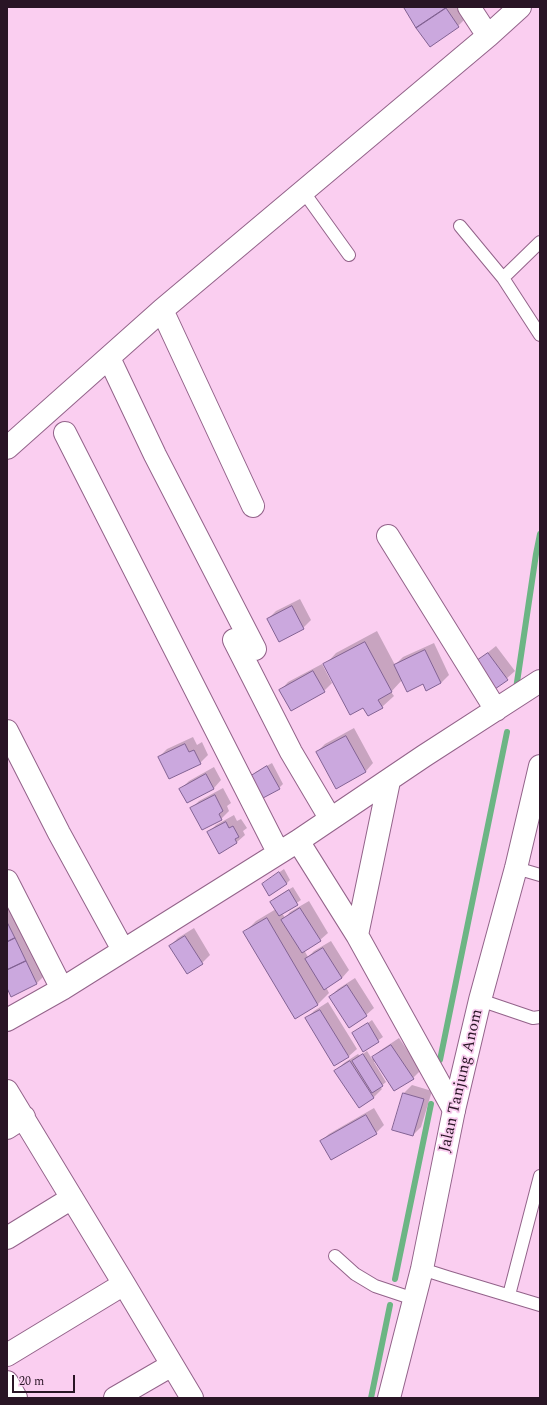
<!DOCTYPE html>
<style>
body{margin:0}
#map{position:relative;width:547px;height:1405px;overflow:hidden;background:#facef0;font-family:Spectral,serif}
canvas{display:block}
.frame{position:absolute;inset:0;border:8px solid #291525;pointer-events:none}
.scale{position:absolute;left:12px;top:1375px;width:63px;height:18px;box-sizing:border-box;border:2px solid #291525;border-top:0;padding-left:5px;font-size:12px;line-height:14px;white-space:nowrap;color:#291525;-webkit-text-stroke:3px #facef0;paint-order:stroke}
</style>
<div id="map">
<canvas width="547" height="1405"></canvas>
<div class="frame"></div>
<div class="scale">20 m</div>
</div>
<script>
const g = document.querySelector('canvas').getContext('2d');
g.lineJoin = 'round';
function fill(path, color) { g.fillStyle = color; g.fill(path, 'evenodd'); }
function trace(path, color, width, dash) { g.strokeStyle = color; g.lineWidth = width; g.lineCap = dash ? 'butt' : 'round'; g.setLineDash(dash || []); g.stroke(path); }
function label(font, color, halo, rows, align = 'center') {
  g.font = font + ' Spectral,serif'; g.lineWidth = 3.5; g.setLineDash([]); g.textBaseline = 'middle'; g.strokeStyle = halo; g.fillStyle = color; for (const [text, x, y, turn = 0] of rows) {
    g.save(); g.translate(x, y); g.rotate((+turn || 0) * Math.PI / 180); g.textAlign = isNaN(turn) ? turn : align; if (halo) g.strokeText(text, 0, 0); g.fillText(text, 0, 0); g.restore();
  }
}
fill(new Path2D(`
 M 404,7 L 459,7 L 466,18 L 458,26 L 430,45 Z
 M 300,599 L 311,620 L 303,628 L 268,619 L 276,611 Z
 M 377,631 L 395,665 L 403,657 L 434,643 L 449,675 L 441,683 L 427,689 L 424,682 L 402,680 L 391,692 L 394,696 L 382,707 L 364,706 L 325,665 L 336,653 Z
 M 496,646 L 515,671 L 496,688 L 476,662 Z
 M 322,664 L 332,683 L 324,691 L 281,690 L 288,682 Z
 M 354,728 L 373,763 L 366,771 L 317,752 L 325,744 Z
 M 193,737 L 197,745 L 202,742 L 208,755 L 200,763 L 159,757 L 167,749 Z
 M 272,763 L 283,784 L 279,788 L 252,776 L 256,772 Z
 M 214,767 L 221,780 L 214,788 L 181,789 L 189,781 Z
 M 223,788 L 231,803 L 227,806 L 229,811 L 221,819 L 191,809 L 199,801 Z
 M 234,815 L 237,821 L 241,819 L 247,828 L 243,831 L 245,835 L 237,842 L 219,853 L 208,833 L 216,825 Z
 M 284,869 L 290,880 L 286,884 L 267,881 Z
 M 293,887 L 301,900 L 282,913 L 285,918 L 290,912 L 309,901 L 328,933 L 320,940 L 304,950 L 308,957 L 314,951 L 331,941 L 349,970 L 342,978 L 326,987 L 329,993 L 318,1004 L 295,1018 L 245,932 L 256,921 L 276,909 L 272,902 L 275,898 Z
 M 7,899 L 44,976 L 36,984 L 7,986 Z
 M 194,928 L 210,955 L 202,963 L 170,946 L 178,938 Z
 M 355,978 L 374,1008 L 366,1015 L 330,997 L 338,989 Z
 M 328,1002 L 357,1049 L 349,1056 L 306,1019 L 314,1011 Z
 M 372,1020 L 383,1037 L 364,1050 L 353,1034 Z
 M 399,1038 L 421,1070 L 413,1078 L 376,1061 L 374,1062 L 386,1082 L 380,1087 L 382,1089 L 374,1097 L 359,1107 L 336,1071 L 344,1063 L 358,1054 L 360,1056 L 367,1051 L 372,1059 L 381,1050 Z
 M 412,1085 L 432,1091 L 421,1127 L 413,1135 L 393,1129 L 404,1093 Z
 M 374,1108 L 384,1125 L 376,1133 L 321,1141 L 329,1134 Z`), '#0003');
trace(new Path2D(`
 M 516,689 L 536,554 L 540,534
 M 440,1060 L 507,732
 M 395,1279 L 431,1104
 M 371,1398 L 390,1305`), '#6cb584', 6);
const building = new Path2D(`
 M 406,7 L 446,7 L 446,8 L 416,28 L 404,8 Z
 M 446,8 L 459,27 L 430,47 L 416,28 Z
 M 292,606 L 304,629 L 279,642 L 267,619 Z
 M 365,642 L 392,692 L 378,700 L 383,708 L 368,716 L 363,708 L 350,715 L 323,664 Z
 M 425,650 L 441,683 L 426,691 L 423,684 L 407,692 L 394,665 Z
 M 488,653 L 508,680 L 495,689 L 475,662 Z
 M 313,671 L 325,692 L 291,711 L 279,690 Z
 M 346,736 L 366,772 L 336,789 L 316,752 Z
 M 185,744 L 189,752 L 194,750 L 201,764 L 169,779 L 158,757 Z
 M 267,766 L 280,789 L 263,798 L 251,776 Z
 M 206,774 L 214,789 L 187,803 L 179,789 Z
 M 215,795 L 223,811 L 219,814 L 222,820 L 202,830 L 190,808 Z
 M 226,822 L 229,828 L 233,826 L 239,837 L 235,839 L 237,843 L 219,854 L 207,832 Z
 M 279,872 L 287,884 L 269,896 L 262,884 Z
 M 289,890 L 298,905 L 279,916 L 270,902 Z
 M 300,908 L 321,941 L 302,953 L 281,920 Z
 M 267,918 L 318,1005 L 295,1019 L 243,932 Z
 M 7,922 L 15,938 L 7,942 Z
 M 185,936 L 203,964 L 187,974 L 169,946 Z
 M 15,938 L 26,961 L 7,970 L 7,942 Z
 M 323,948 L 342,978 L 324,990 L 305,959 Z
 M 26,961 L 37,984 L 11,997 L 7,988 L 7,970 Z
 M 347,985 L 367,1016 L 349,1028 L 329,997 Z
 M 320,1010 L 349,1057 L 334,1066 L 305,1018 Z
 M 368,1023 L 379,1042 L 363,1052 L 352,1033 Z
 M 391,1045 L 414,1079 L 394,1091 L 372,1057 Z
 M 363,1054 L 383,1086 L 372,1093 L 352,1061 Z
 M 350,1061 L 374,1098 L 359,1108 L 334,1071 Z
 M 403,1093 L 424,1099 L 413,1136 L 392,1130 Z
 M 366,1115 L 377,1134 L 331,1160 L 320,1141 Z`);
fill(building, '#cba8de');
trace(building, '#826293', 1);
const lane = new Path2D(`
 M 303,191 L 349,255
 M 460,226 L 503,278 L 540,335
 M 503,278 L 540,242
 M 516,868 L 540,875
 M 480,1000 L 533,1018 L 540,1017
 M 335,1256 L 355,1274 L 375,1286 L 414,1299
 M 422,1269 L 447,1277 L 540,1305
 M 509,1295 L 540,1176`);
const street = new Path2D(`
 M 469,7 L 488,36
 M 162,310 L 253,506
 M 109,358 L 155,455 L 255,649
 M 65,433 L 278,852
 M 7,448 L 162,310 L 488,36 L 520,7
 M 388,536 L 496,710
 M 234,640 L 291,752 L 330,818
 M 7,731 L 59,833 L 123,950
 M 298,841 L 357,935 L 454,1110
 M 7,881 L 62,989
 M 357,935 L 389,781
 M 7,1020 L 62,989 L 298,841 L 424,756 L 540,681
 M 7,1091 L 124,1284 L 192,1398
 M 7,1128 L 24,1117
 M 7,1238 L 72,1198
 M 7,1355 L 124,1284
 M 7,1382 L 16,1398
 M 115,1398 L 172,1365`);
const secondary = new Path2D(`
 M 389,1398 L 422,1269 L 454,1110 L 480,1000 L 516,868 L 540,766`);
trace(lane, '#93638a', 14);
trace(street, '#93638a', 24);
trace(secondary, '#93638a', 24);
trace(lane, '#fff', 12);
trace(street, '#fff', 22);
trace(secondary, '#fff', 22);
label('16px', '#291525', '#facef0', [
 ["Jalan Tanjung Anom",462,1081,-77]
]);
</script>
